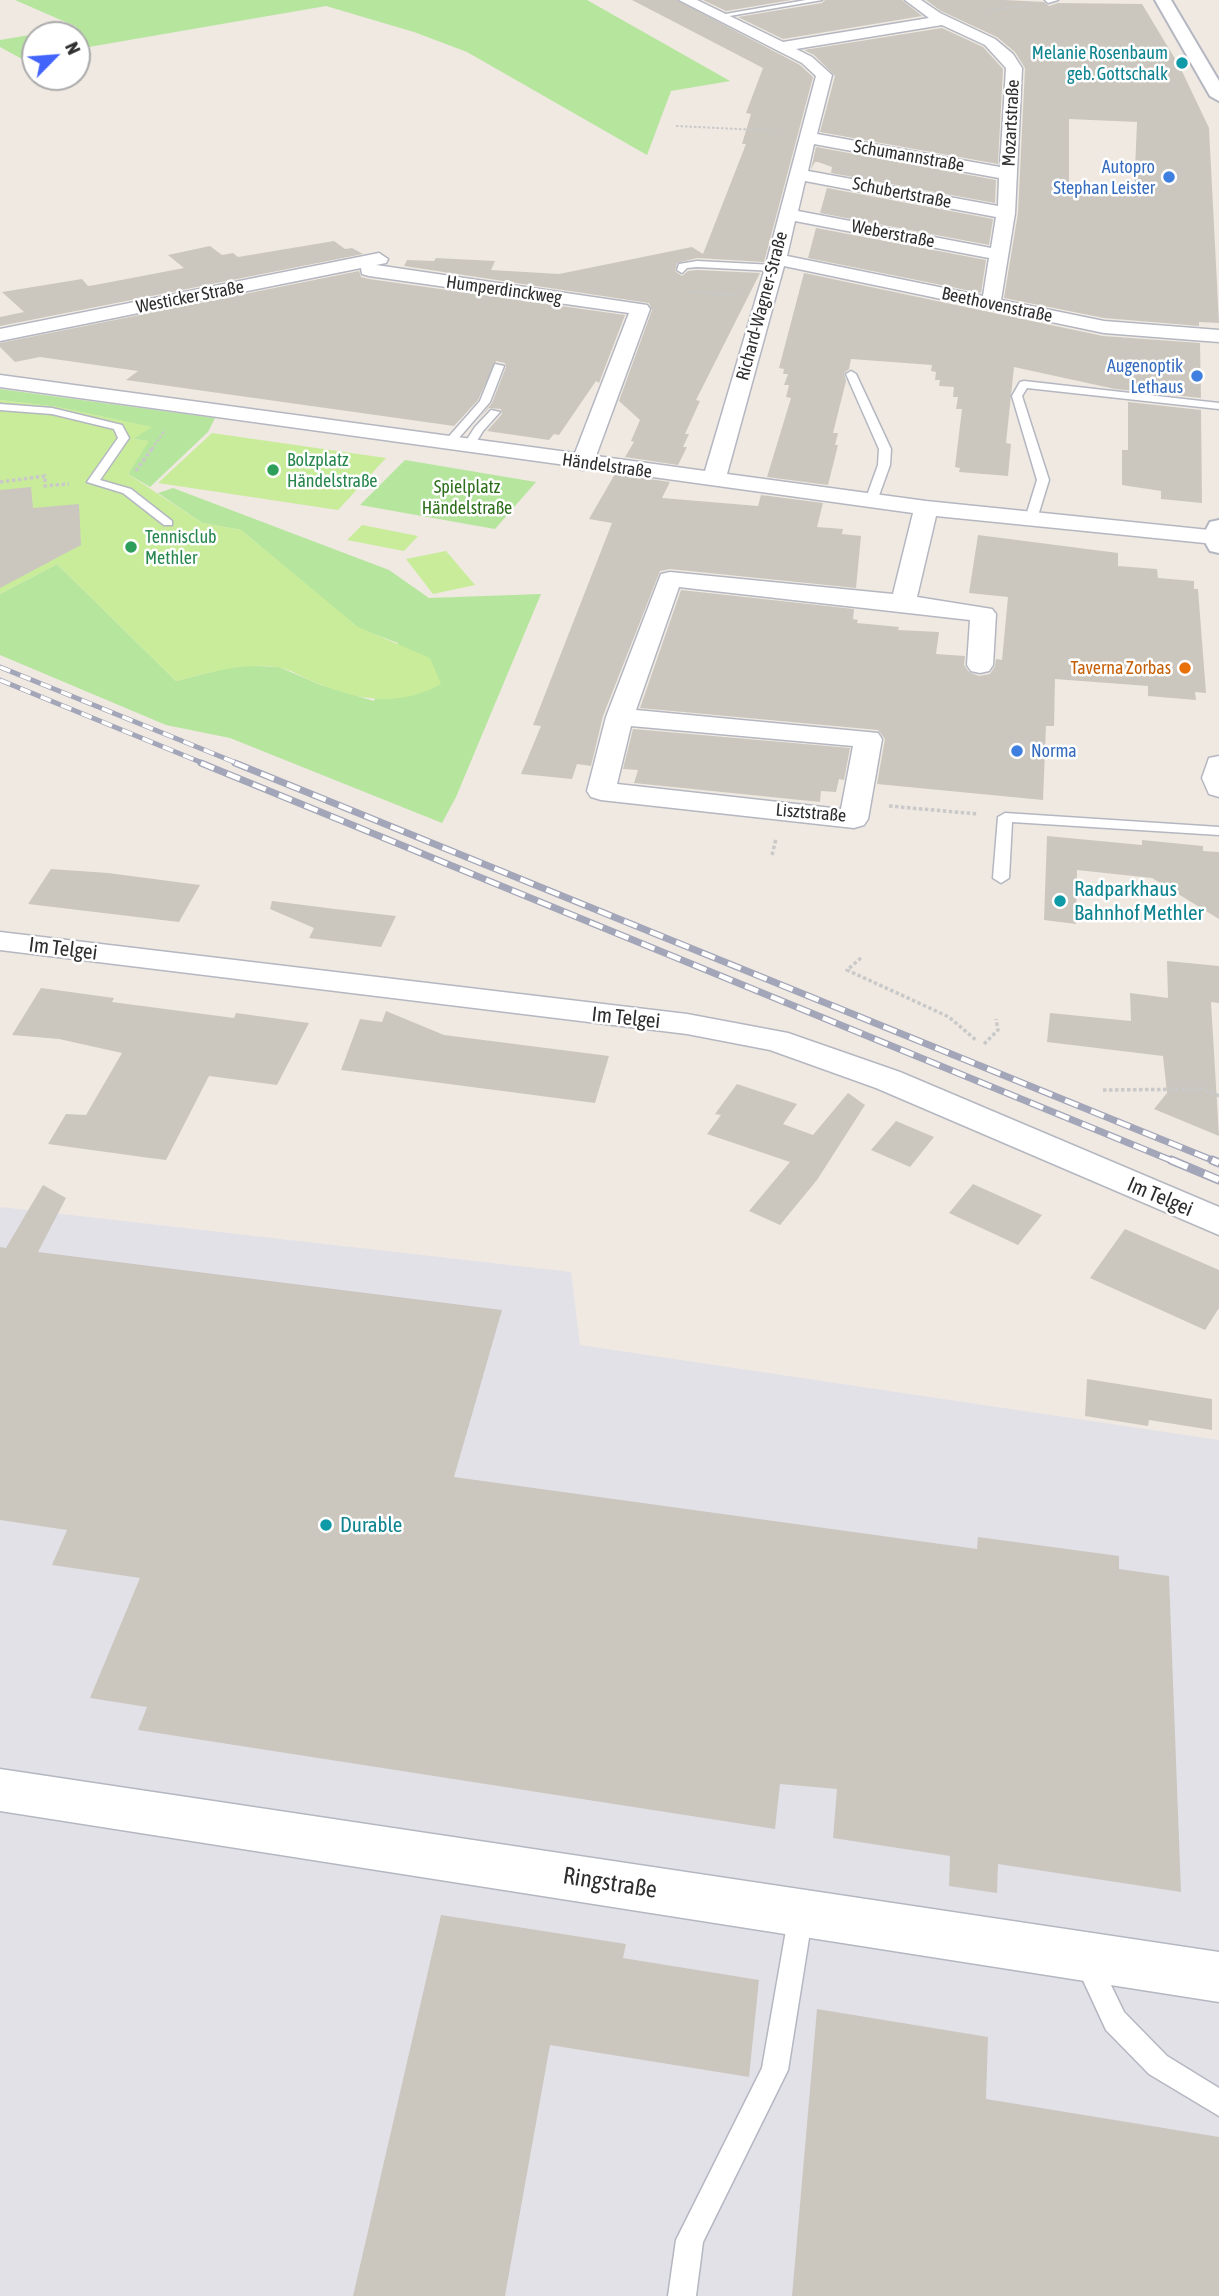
<!DOCTYPE html>
<meta charset="utf-8">
<style>
body{margin:0}
#map{position:relative;width:1219px;height:2296px;overflow:hidden;background:#efe9e1;font-family:"Asap Condensed",sans-serif}
canvas{display:block}
.north{position:absolute;left:21px;top:21px;width:70px;height:70px;box-sizing:border-box;background:#fff;border:2px solid #ababab;border-radius:50%;rotate:65deg;font-size:19px;font-weight:700;line-height:28px;text-align:center;color:#2e2e2e}
.north::after{content:'';display:block;margin:auto;width:24px;height:32px;background:#4264fb;clip-path:polygon(50% 0,100% 100%,50% 72%,0 100%)}
</style>
<div id="map">
<canvas width="1219" height="2296"></canvas>
<div class="north">N</div>
</div>
<script>
const g = document.querySelector('canvas').getContext('2d');
g.lineJoin = 'round';
function fill(path, color) { g.fillStyle = color; g.fill(path, 'evenodd'); }
function trace(path, color, width, dash) { g.strokeStyle = color; g.lineWidth = width; g.lineCap = dash ? 'butt' : 'round'; g.setLineDash(dash || []); g.stroke(path); }
function label(font, color, halo, rows, align = 'center') {
  g.font = font + ' "Asap Condensed",sans-serif'; g.lineWidth = 5; g.setLineDash([]); g.textBaseline = 'middle'; g.strokeStyle = halo; g.fillStyle = color; for (const [text, x, y, turn = 0] of rows) {
    g.save(); g.translate(x, y); g.rotate((+turn || 0) * Math.PI / 180); g.textAlign = isNaN(turn) ? turn : align; if (halo) g.strokeText(text, 0, 0); g.fillText(text, 0, 0); g.restore();
  }
}
fill(new Path2D(`
 M 0,1207 L 571,1272 L 580,1345 L 1219,1440 L 1219,2296 L 0,2296 Z`), '#e3e1e8');
fill(new Path2D(`
 M 15,0 L 587,0 L 730,81 L 671,91 L 647,155 L 467,52 L 414,32 L 326,6 L 77,49 L 77,35 L 35,35 L 35,56 L 22,59 L 0,47 L 0,40 L 77,27 Z
 M 0,389 L 215,418 L 208,432 L 150,487 L 128,474 L 148,441 L 133,439 L 150,427 L 58,407 L 0,400 Z
 M 405,460 L 536,482 L 495,529 L 360,505 Z
 M 173,488 L 389,570 L 429,598 L 541,594 L 456,797 L 442,823 L 230,738 L 166,725 L 0,655 L 0,594 L 57,564 L 176,681 L 239,665 L 279,667 L 321,685 L 374,701 L 398,643 L 358,628 L 241,530 L 202,523 L 158,493 Z`), '#b6e59e');
fill(new Path2D(`
 M 0,400 L 58,407 L 152,427 L 133,439 L 149,441 L 128,474 L 202,523 L 241,530 L 358,627 L 430,658 L 441,684 C 399,707 360,701 317,683 C 304,678 290,669 277,667 C 241,662 210,673 176,681 L 57,564 L 0,594 Z
 M 212,433 L 386,458 L 338,510 L 158,483 Z
 M 362,525 L 418,536 L 404,551 L 347,540 Z
 M 446,551 L 475,585 L 433,594 L 406,559 Z`), '#c9ec9a');
fill(new Path2D(`
 M 632,0 L 677,0 L 800,65 L 813,77 L 764,262 L 697,258 L 677,263 L 675,271 L 682,276 L 688,271 L 697,270 L 760,273 L 696,400 L 700,401 L 685,434 L 689,434 L 683,447 L 687,447 L 678,465 L 625,457 L 634,442 L 631,441 L 640,420 L 619,401 L 652,310 L 649,303 L 404,266 L 407,260 L 434,261 L 436,258 L 495,261 L 491,270 L 559,274 L 692,247 L 703,254 L 746,144 L 742,144 L 751,114 L 746,113 L 763,68 Z
 M 703,0 L 791,0 L 726,11 Z
 M 825,0 L 902,0 L 922,16 L 783,39 L 738,17 L 822,3 Z
 M 926,0 L 1004,0 L 1044,2 L 1049,6 L 1058,3 L 1142,4 L 1180,67 L 1209,128 L 1219,323 L 1199,322 L 1199,326 L 1104,318 L 1004,298 L 1018,213 L 1025,68 L 1015,52 L 997,37 L 941,11 ZM 1069,119 L 1137,122 L 1134,194 L 1069,190 Z
 M 942,28 L 983,47 L 1003,69 L 998,164 L 820,132 L 835,76 L 814,55 L 804,50 Z
 M 816,147 L 996,180 L 995,203 L 831,173 L 832,167 L 818,162 L 815,162 L 811,169 Z
 M 827,188 L 993,219 L 989,245 L 820,213 Z
 M 816,228 L 986,260 L 981,293 L 808,258 Z
 M 334,241 L 345,249 L 352,248 L 363,254 L 0,326 L 0,317 L 24,312 L 2,292 L 82,279 L 88,286 L 95,285 L 184,268 L 168,255 L 210,246 L 222,255 L 233,253 L 238,257 Z
 M 359,271 L 361,277 L 369,279 L 625,315 L 599,383 L 596,381 L 559,435 L 554,434 L 549,440 L 487,431 L 502,414 L 501,409 L 489,408 L 477,421 L 492,403 L 506,367 L 505,363 L 496,361 L 478,400 L 454,426 L 126,380 L 138,371 L 40,357 L 15,362 L 0,347 L 0,343 Z
 M 804,273 L 1103,336 L 1200,343 L 1201,398 L 1115,389 L 1014,367 L 1006,443 L 1011,444 L 1008,476 L 959,472 L 960,468 L 955,467 L 962,409 L 956,409 L 958,397 L 953,397 L 954,387 L 939,386 L 940,380 L 935,380 L 936,372 L 931,371 L 932,365 L 851,359 L 849,369 L 844,373 L 846,381 L 833,433 L 838,433 L 835,445 L 838,445 L 828,485 L 767,477 L 791,398 L 786,397 L 789,385 L 784,385 L 788,374 L 783,374 L 784,369 L 779,368 Z
 M 1128,402 L 1201,410 L 1202,503 L 1161,499 L 1161,491 L 1122,485 L 1122,450 L 1128,450 Z
 M 615,474 L 670,482 L 662,498 L 758,506 L 761,495 L 823,503 L 817,527 L 843,529 L 842,534 L 861,536 L 856,588 L 670,569 L 660,571 L 603,716 L 591,766 L 577,764 L 572,779 L 521,774 L 541,726 L 533,725 L 612,523 L 589,519 Z
 M 31,487 L 33,508 L 79,504 L 81,545 L 0,588 L 0,490 Z
 M 978,535 L 1118,553 L 1118,566 L 1157,569 L 1158,578 L 1194,581 L 1194,589 L 1198,589 L 1206,693 L 1195,692 L 1196,700 L 1148,696 L 1148,686 L 1055,679 L 1054,726 L 1046,726 L 1043,800 L 877,784 L 885,739 L 878,730 L 640,708 L 681,590 L 854,609 L 853,619 L 858,620 L 857,623 L 899,627 L 898,630 L 939,632 L 936,654 L 965,656 L 964,665 L 969,672 L 979,676 L 990,674 L 995,666 L 996,659 L 1002,660 L 1008,597 L 969,593 Z
 M 633,729 L 850,748 L 844,780 L 839,779 L 836,792 L 821,791 L 820,802 L 634,783 L 638,770 L 623,769 Z
 M 1047,836 L 1142,845 L 1142,840 L 1203,846 L 1203,851 L 1219,852 L 1219,919 L 1152,878 L 1077,870 L 1076,924 L 1044,920 Z
 M 51,869 L 108,873 L 200,885 L 179,922 L 28,904 Z
 M 272,901 L 335,909 L 396,916 L 381,947 L 309,938 L 314,928 L 270,909 Z
 M 1167,961 L 1219,966 L 1219,1003 L 1211,1002 L 1219,1136 L 1154,1109 L 1167,1093 L 1163,1056 L 1047,1042 L 1050,1013 L 1131,1021 L 1130,993 L 1168,998 Z
 M 41,988 L 114,998 L 112,1002 L 234,1018 L 236,1013 L 309,1023 L 277,1085 L 209,1076 L 166,1160 L 150,1158 L 48,1144 L 66,1114 L 86,1115 L 122,1053 L 59,1039 L 12,1035 Z
 M 386,1011 L 444,1035 L 609,1056 L 595,1103 L 341,1070 L 360,1019 L 382,1022 Z
 M 737,1084 L 797,1104 L 783,1124 L 813,1135 L 848,1093 L 865,1105 L 817,1180 L 780,1225 L 749,1211 L 790,1162 L 707,1134 L 721,1115 L 715,1114 Z
 M 896,1121 L 934,1137 L 910,1167 L 871,1150 Z
 M 973,1184 L 1042,1215 L 1018,1245 L 949,1213 Z
 M 43,1185 L 66,1198 L 38,1252 L 502,1310 L 454,1477 L 977,1549 L 978,1537 L 1119,1556 L 1119,1569 L 1169,1576 L 1181,1892 L 998,1864 L 997,1893 L 949,1886 L 950,1856 L 833,1838 L 837,1789 L 780,1784 L 775,1829 L 138,1730 L 147,1707 L 90,1698 L 140,1578 L 52,1565 L 67,1530 L 0,1520 L 0,1247 L 6,1248 Z
 M 1125,1229 L 1219,1270 L 1219,1308 L 1205,1330 L 1090,1278 Z
 M 1087,1379 L 1212,1399 L 1212,1430 L 1149,1420 L 1148,1426 L 1085,1416 Z
 M 441,1915 L 626,1944 L 623,1958 L 759,1980 L 749,2077 L 550,2045 L 505,2296 L 353,2296 Z
 M 817,2009 L 988,2037 L 986,2099 L 1219,2137 L 1219,2296 L 792,2296 Z`), '#cbc7bf');
const lane = new Path2D(`
 M 806,0 L 822,0 L 718,18 L 714,16 Z
 M 1045,0 L 1058,0 L 1048,3 Z
 M 697,261 L 774,265 L 779,268 L 774,271 L 697,267 L 687,268 L 682,273 L 677,270 L 679,264 Z
 M 495,364 L 504,366 L 490,402 L 452,446 L 444,446 L 444,442 L 480,401 Z
 M 851,371 L 856,374 L 891,449 L 890,465 L 877,501 L 871,504 L 865,501 L 878,465 L 879,449 L 846,374 Z
 M 1024,381 L 1219,403 L 1219,409 L 1027,388 L 1022,396 L 1049,480 L 1037,519 L 1031,523 L 1025,519 L 1037,480 L 1012,396 L 1020,382 Z
 M 0,404 L 52,408 L 122,425 L 129,438 L 100,480 L 131,489 L 172,521 L 172,525 L 164,525 L 123,493 L 87,482 L 118,438 L 114,429 L 52,414 L 0,410 Z
 M 491,410 L 500,412 L 483,431 L 472,449 L 464,449 L 462,447 L 475,427 Z
 M 1005,813 L 1219,827 L 1219,835 L 1012,822 L 1009,878 L 1001,883 L 993,878 L 998,817 Z
 M 801,1901 L 810,1905 L 813,1913 L 788,2070 L 703,2242 L 696,2296 L 668,2296 L 676,2240 L 762,2068 L 789,1913 L 792,1905 Z
 M 1087,1951 L 1096,1954 L 1124,2012 L 1167,2056 L 1219,2088 L 1219,2116 L 1149,2074 L 1106,2030 L 1075,1963 L 1078,1954 Z`);
const street = new Path2D(`
 M 679,0 L 697,0 L 783,42 L 929,18 L 905,0 L 921,0 L 940,13 L 995,39 L 1013,54 L 1022,68 L 1015,213 L 1001,300 L 1104,321 L 1219,330 L 1219,342 L 1104,333 L 784,266 L 727,474 L 926,501 L 1219,531 L 1219,543 L 1215,544 L 936,516 L 917,597 L 992,609 L 996,614 L 993,665 L 989,671 L 980,673 L 971,671 L 967,665 L 970,620 L 679,587 L 636,710 L 878,733 L 882,739 L 868,819 L 864,825 L 854,828 L 601,800 L 591,797 L 587,791 L 606,717 L 661,574 L 670,572 L 893,594 L 913,513 L 588,468 L 582,470 L 573,466 L 0,387 L 0,375 L 575,453 L 629,313 L 369,276 L 362,274 L 361,268 L 0,341 L 0,329 L 379,253 L 388,259 L 386,263 L 376,265 L 647,305 L 650,309 L 596,456 L 705,471 L 765,268 L 816,76 L 802,63 ZM 942,25 L 985,45 L 1006,68 L 1000,167 L 817,134 L 832,75 L 812,57 L 796,49 ZM 814,144 L 999,178 L 998,206 L 808,171 ZM 805,181 L 996,217 L 991,248 L 798,211 ZM 795,221 L 989,258 L 983,296 L 787,256 ZM 631,726 L 853,746 L 841,809 L 617,784 Z
 M 1219,756 L 1219,797 L 1209,794 L 1202,778 L 1209,758 Z
 M 0,932 L 687,1014 L 788,1033 L 900,1072 L 1219,1207 L 1219,1235 L 876,1088 L 770,1050 L 687,1034 L 0,950 Z
 M 0,1769 L 1219,1952 L 1219,2002 L 0,1811 Z`);
const secondary = new Path2D(`
 M 1155,0 L 1171,0 L 1219,81 L 1219,101 L 1210,96 Z
 M 1219,520 L 1219,553 L 1210,551 L 1202,537 L 1210,522 Z`);
trace(lane, '#b4b7c1', 3);
trace(street, '#b4b7c1', 3);
trace(secondary, '#b4b7c1', 4);
trace(new Path2D(`
 M 987,11 L 1027,5
 M 676,126 L 780,131`), '#c9c9c9', 2, [2.5, 2]);
trace(new Path2D(`
 M 690,292 L 737,295
 M 152,449 L 165,430`), '#c9c9c9', 2.5, [2.5, 2]);
trace(new Path2D(`
 M 136,471 L 153,447
 M 0,482 L 45,476 L 45,486 L 69,484
 M 889,806 L 978,814
 M 772,855 L 776,839
 M 861,958 L 847,970 L 949,1017 L 977,1041
 M 984,1044 L 998,1030 L 996,1019
 M 1103,1090 L 1203,1089 L 1219,1096`), '#c9c9c9', 3.5, [3.5, 2.5]);
fill(lane, '#fff');
fill(street, '#fff');
fill(secondary, '#fff');
const railFar2 = new Path2D(`
 M 0,667 L 239,764
 M 0,680 L 205,764`);
const railFar1 = new Path2D(`
 M 201,763 L 1175,1162
 M 235,763 L 1217,1162`);
const rail = new Path2D(`
 M 1171,1160 L 1219,1180
 M 1212,1160 L 1219,1163`);
trace(railFar2, '#a3a6b8', 5);
trace(railFar1, '#a3a6b8', 7);
trace(rail, '#a3a6b8', 9);
trace(railFar2, '#fff', 3.5, [11]);
trace(railFar1, '#fff', 4.5, [14]);
trace(rail, '#fff', 6, [18]);
for (const [x, y, r, color] of [
 [1182,63,7,"#0f9aa8"],
 [1169,177,7,"#3f7fe0"],
 [1197,376,7,"#3f7fe0"],
 [273,470,7,"#2e9e5b"],
 [131,547,7,"#2e9e5b"],
 [1185,668,7,"#e8710a"],
 [1017,751,7,"#3f7fe0"],
 [1060,901,7,"#0f9aa8"],
 [326,1525,7,"#0f9aa8"]
]) { const dot = new Path2D(); dot.arc(x, y, r, 0, 2 * Math.PI); g.fillStyle = color; g.fill(dot); trace(dot, '#fff', 2.5); }
label('18px', '#0d838f', '#fff', [
 ["Melanie Rosenbaum",1168,53],
 ["geb. Gottschalk",1168,74]
], 'right');
label('18px', '#2e2e2e', '#fff', [
 ["Mozartstraße",1011,123,-87],
 ["Schumannstraße",909,156,10],
 ["Schubertstraße",902,193,11],
 ["Weberstraße",893,234,11],
 ["Humperdinckweg",504,290,8],
 ["Westicker Straße",190,297,-11],
 ["Beethovenstraße",997,305,12],
 ["Richard-Wagner-Straße",762,306,-75],
 ["Händelstraße",607,466,8],
 ["Lisztstraße",811,813,5]
]);
label('18px', '#366cbe', '#fff', [
 ["Autopro",1155,167],
 ["Stephan Leister",1155,188],
 ["Augenoptik",1183,366],
 ["Lethaus",1183,387],
 ["Norma",1031,751,"left"]
], 'right');
label('18px', '#27864d', '#fff', [
 ["Bolzplatz",287,460],
 ["Händelstraße",287,481],
 ["Tennisclub",145,537],
 ["Methler",145,558]
], 'left');
label('18px', '#2c6e1b', '#fff', [
 ["Spielplatz",467,487],
 ["Händelstraße",467,508]
]);
label('18px', '#c56008', '#fff', [
 ["Taverna Zorbas",1171,668]
], 'right');
label('21px', '#0d838f', '#fff', [
 ["Radparkhaus",1074,889],
 ["Bahnhof Methler",1074,913],
 ["Durable",340,1525]
], 'left');
label('21px', '#2e2e2e', '#fff', [
 ["Im Telgei",63,949,7],
 ["Im Telgei",626,1018,6],
 ["Im Telgei",1160,1197,23]
]);
label('24px', '#2e2e2e', '#fff', [
 ["Ringstraße",610,1883,9]
]);
</script>
